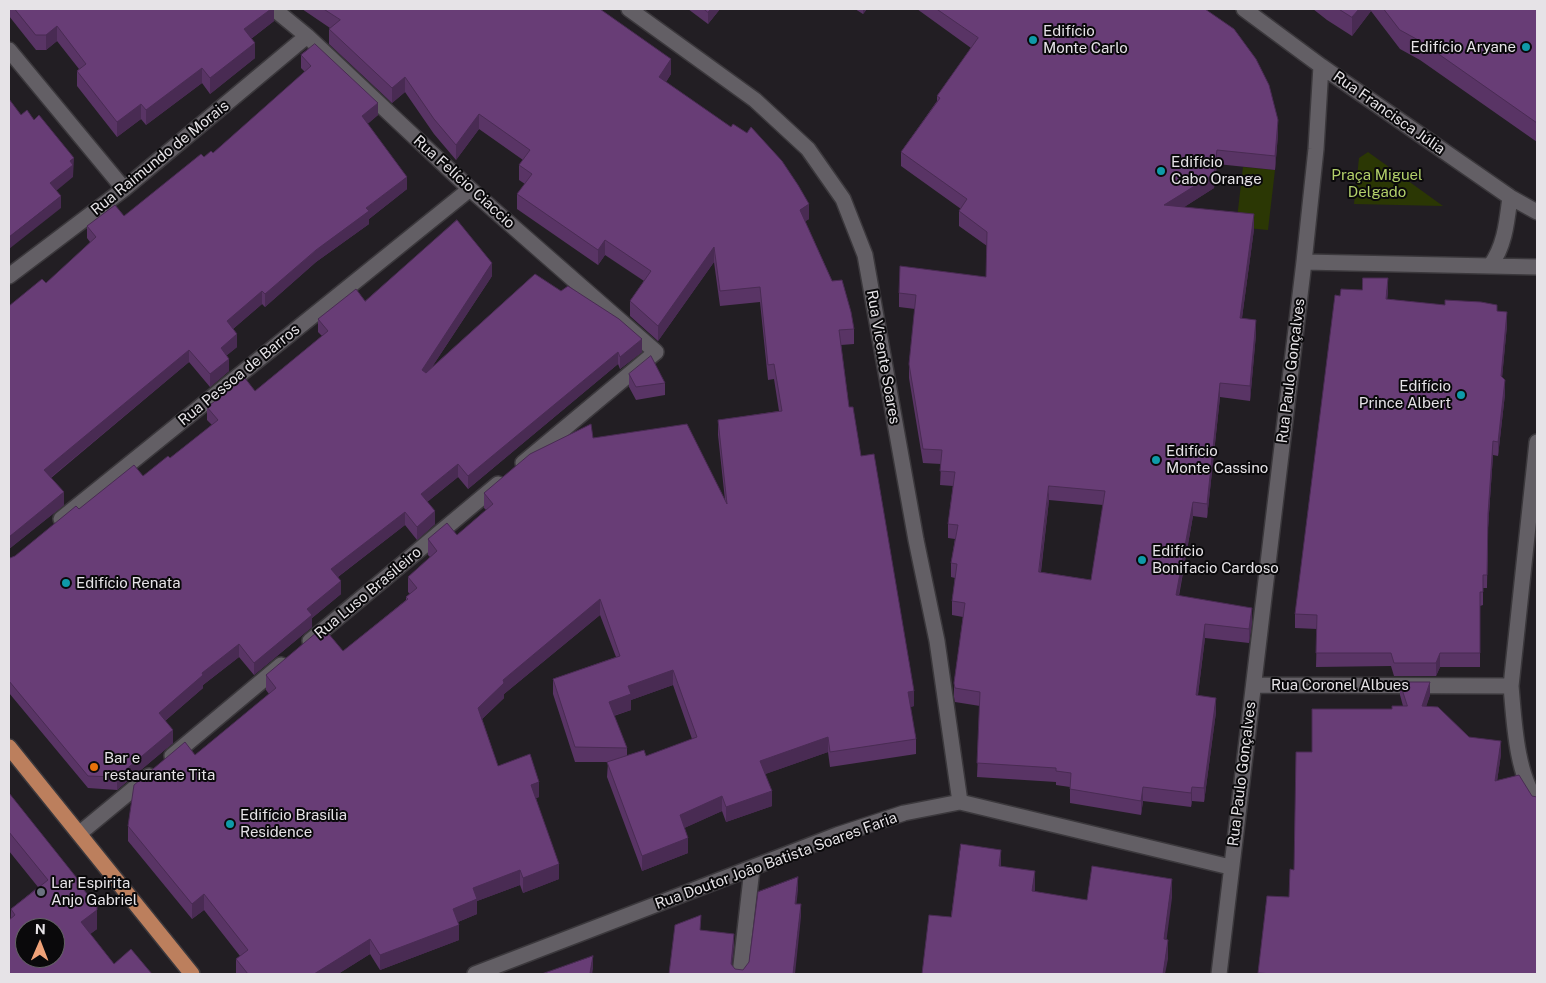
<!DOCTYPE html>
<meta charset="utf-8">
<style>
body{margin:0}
#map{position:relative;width:1546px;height:983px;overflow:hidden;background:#221e23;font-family:"Public Sans",sans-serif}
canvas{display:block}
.frame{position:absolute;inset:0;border:10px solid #e6e3e7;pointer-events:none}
.north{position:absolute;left:15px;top:918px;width:50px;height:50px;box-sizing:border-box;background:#0a090b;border:1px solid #626063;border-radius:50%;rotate:1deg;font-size:14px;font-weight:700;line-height:20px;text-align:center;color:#e6e3e7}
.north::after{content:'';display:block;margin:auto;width:18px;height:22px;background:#f0a278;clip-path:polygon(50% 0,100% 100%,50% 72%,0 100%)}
</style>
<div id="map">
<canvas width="1546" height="983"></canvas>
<div class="frame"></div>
<div class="north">N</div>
</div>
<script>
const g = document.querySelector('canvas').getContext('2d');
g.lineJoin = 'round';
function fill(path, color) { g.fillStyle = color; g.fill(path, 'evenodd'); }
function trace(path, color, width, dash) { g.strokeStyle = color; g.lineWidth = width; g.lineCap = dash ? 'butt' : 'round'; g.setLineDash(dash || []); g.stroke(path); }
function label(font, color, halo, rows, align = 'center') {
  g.font = font + ' "Public Sans",sans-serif'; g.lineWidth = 4; g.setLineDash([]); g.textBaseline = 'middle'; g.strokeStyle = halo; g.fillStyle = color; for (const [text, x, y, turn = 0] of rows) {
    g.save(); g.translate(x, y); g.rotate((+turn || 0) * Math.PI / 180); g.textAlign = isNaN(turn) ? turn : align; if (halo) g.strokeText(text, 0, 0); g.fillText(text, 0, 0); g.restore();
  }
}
fill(new Path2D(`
 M 1368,152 L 1443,206 L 1354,204 L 1359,158 Z
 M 1243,167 L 1275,170 L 1268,230 L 1236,227 Z`), '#2b3704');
const minor = new Path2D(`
 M 274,9 L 307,36 L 470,189 L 656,352 L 523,463
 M 629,9 L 755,100 L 808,149 L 843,199 L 865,255 L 916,540 L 937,641 L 960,802
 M 1244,9 L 1321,66 L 1510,197 L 1537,212
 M 9,50 L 124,189
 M 1304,262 L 1537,267
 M 1490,266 C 1505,246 1507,221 1510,197
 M 9,276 L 124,189 L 307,36
 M 61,519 L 470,189
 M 310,641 L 498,484
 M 1254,685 L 1511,686 L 1537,442
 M 1511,686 C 1514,719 1516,774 1537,801
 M 172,756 L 281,665
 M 80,833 L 149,776
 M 475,974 L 837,835 L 904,813 L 960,802 L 1230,867
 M 740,974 L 752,869
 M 1219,974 L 1304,262 L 1316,149 L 1321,66`);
const major = new Path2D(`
 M 9,747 L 192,974`);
trace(minor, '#3b383c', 18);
trace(major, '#3b383c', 18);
trace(minor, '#635f65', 15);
trace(major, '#bc7f5d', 15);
fill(new Path2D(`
 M 9,9 L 274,9 L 274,21 L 251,39 L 255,58 L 210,94 L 202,83 L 146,125 L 141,119 L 117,137 L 77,86 L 77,71 L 79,69 L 57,41 L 46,50 L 36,50 L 9,16 Z
 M 302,9 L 600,9 L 671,74 L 666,82 L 809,219 L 805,221 L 854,329 L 854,344 L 841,345 L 849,407 L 861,456 L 914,706 L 910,707 L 916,739 L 916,754 L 830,767 L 828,752 L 765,774 L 772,806 L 726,822 L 722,811 L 684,828 L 688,853 L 642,871 L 607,777 L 608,762 L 575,762 L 553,694 L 553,679 L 616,657 L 600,615 L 504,694 L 504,698 L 482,719 L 498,766 L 539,797 L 536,798 L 559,879 L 523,893 L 520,885 L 477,901 L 477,914 L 458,922 L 459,940 L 380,970 L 370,954 L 338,974 L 236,974 L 236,959 L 240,956 L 204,910 L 192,919 L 128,841 L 128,826 L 195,755 L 269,694 L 266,690 L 266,675 L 343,651 L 406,600 L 406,597 L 410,594 L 408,592 L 408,577 L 430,557 L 428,555 L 428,539 L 457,535 L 486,510 L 484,508 L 484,493 L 593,438 L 725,500 L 718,435 L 718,420 L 779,411 L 774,379 L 768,380 L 760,302 L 720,306 L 714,262 L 658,341 L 630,316 L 630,301 L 644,281 L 605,255 L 598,265 L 517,209 L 517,194 L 525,184 L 519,180 L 519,165 L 523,160 L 479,129 L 456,160 L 434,134 L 405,92 L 392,103 L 329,44 L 329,29 L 330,28 ZM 673,685 L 692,739 L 646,756 L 627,756 L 627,748 L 614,716 L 631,710 L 631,700 Z
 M 688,9 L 720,9 L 708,24 Z
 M 855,9 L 867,9 L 863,14 Z
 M 917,9 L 1205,9 L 1278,134 L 1275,170 L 1217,164 L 1214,188 L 1184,207 L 1254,229 L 1242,318 L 1256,334 L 1250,401 L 1220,397 L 1207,518 L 1193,516 L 1179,596 L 1252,622 L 1249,643 L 1205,638 L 1198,695 L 1216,712 L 1204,802 L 1192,801 L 1191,807 L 1143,801 L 1141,815 L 1070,803 L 1070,787 L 1056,785 L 1056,782 L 977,777 L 980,706 L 955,702 L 954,697 L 954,683 L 963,617 L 952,615 L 952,601 L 955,578 L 951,577 L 951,563 L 955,539 L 948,538 L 948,524 L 953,486 L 940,485 L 941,464 L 923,463 L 909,378 L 909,364 L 915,309 L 899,307 L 899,293 L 986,277 L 987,246 L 959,226 L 959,211 L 961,209 L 901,166 L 901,152 L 937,101 L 937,96 L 971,48 ZM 1049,500 L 1103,505 L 1091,580 L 1041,572 Z
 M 1313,9 L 1537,9 L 1537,142 L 1420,60 L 1400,49 L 1371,11 L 1352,36 L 1327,20 Z
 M 301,55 L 378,115 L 367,124 L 407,189 L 369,219 L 369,224 L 316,262 L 265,307 L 262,304 L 233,329 L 237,347 L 227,355 L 229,371 L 210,387 L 189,362 L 51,478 L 64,505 L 9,549 L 90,242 L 87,238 L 87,226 L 124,216 L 204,157 L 213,153 L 305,72 L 301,68 Z
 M 535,274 L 642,352 L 620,369 L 618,364 L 468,489 L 458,477 L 427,502 L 435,524 L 417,540 L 405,525 L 338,577 L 341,594 L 312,618 L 312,627 L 254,675 L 239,657 L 203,685 L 203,688 L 165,721 L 173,743 L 117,790 L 88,788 L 9,693 L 9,557 L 10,558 L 15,556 L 79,509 L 143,476 L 170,458 L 212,425 L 207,420 L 207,407 L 222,396 L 222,388 L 255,391 L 322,336 L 318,332 L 318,319 L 365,301 L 492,276 L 432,367 Z
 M 1362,290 L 1388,292 L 1387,299 L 1497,311 L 1507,325 L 1502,377 L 1505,394 L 1498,456 L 1493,455 L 1488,528 L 1487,588 L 1483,588 L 1483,605 L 1480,606 L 1480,667 L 1440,667 L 1436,676 L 1394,676 L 1391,666 L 1316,667 L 1317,629 L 1295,628 L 1295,614 L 1340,296 Z
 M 629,374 L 665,383 L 665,395 L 636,400 L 629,387 Z
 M 1400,682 L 1430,695 L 1426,706 L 1469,737 L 1501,754 L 1497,781 L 1537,974 L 1258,974 L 1267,896 L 1289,897 L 1294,870 L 1312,752 L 1392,709 L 1403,706 L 1400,695 Z
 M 9,793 L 80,886 L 97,929 L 90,934 L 114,964 L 9,974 L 11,909 L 38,887 L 9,851 Z`), '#593465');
fill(new Path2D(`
 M 271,9 L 274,9 L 274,21 L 244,44 L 244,29 Z
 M 711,9 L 720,9 L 708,24 L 708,12 Z
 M 863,9 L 867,9 L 863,14 Z
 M 1359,9 L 1371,9 L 1371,11 L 1352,36 L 1352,17 Z
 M 57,26 L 57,41 L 46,50 L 46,35 Z
 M 255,43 L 255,58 L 210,94 L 210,78 Z
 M 671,59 L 671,74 L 659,92 L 659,77 Z
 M 202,68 L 202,83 L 146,125 L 146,110 Z
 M 405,77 L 405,92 L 392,103 L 392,88 Z
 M 378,103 L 378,115 L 362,129 L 362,116 Z
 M 141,104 L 141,119 L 117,137 L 117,122 Z
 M 479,114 L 479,129 L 456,160 L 456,145 Z
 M 1278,120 L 1278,134 L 1275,170 L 1275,156 Z
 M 1217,150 L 1217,164 L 1214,188 L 1164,220 L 1164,205 Z
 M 74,158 L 73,177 L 50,196 L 50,183 L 70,161 Z
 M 407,177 L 407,189 L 369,219 L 369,224 L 316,262 L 265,307 L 265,294 L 366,208 Z
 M 61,196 L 61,208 L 9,249 L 9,237 Z
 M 809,204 L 809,219 L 800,225 L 800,210 Z
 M 1254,214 L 1254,229 L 1240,332 L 1240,318 Z
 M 605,240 L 605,255 L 598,265 L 598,250 Z
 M 714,247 L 714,262 L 658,341 L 658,326 Z
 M 492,263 L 492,276 L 422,382 L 422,370 Z
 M 1388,278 L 1388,292 L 1386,313 L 1386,299 Z
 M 262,291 L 262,304 L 227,334 L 227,321 Z
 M 1507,312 L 1507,325 L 1501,389 L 1501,376 Z
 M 1256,320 L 1256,334 L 1250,401 L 1250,386 Z
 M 237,334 L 237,347 L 221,360 L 221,348 Z
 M 642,339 L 642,352 L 620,369 L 620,357 Z
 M 189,350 L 189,362 L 44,483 L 44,470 Z
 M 618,352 L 618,364 L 468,489 L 468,476 Z
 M 229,359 L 229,371 L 210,387 L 210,374 Z
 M 1505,380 L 1505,394 L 1498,456 L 1498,442 Z
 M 1220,383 L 1220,397 L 1207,518 L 1207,504 Z
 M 1493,441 L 1493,455 L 1488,528 L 1487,588 L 1488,514 Z
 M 458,464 L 458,477 L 421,507 L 421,494 Z
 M 1049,486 L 1049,500 L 1039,586 L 1039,572 Z
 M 64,492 L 64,505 L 9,549 L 9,537 Z
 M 1193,502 L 1193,516 L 1176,609 L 1176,595 Z
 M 435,511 L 435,524 L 417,540 L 417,527 Z
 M 405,512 L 405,525 L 331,582 L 331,569 Z
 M 341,581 L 341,594 L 312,618 L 312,627 L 254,675 L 254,663 L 307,609 Z
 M 600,599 L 600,615 L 504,694 L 504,698 L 478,723 L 478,708 L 503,680 Z
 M 1252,608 L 1252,622 L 1249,643 L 1249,629 Z
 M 1205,624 L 1205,638 L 1196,709 L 1196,695 Z
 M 239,644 L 239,657 L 203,685 L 203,688 L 159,726 L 159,713 L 202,673 Z
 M 1440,653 L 1440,667 L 1436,676 L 1436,663 Z
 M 673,670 L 673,685 L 631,700 L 631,710 L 609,717 L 609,702 L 628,686 Z
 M 1430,682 L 1430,695 L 1422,720 L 1422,706 Z
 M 914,691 L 914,706 L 908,708 L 908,692 Z
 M 1216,698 L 1216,712 L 1204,802 L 1204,788 Z
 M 173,730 L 173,743 L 117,790 L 117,777 Z
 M 828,737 L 828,752 L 760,776 L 760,761 Z
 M 1501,741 L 1501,754 L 1495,795 L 1495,781 Z
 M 539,782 L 539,797 L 531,800 L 531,785 Z
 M 1143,787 L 1143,801 L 1141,815 L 1141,801 Z
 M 1192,787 L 1192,801 L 1191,807 L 1191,793 Z
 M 772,791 L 772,806 L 726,822 L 726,807 Z
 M 722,796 L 722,811 L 680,830 L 680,815 Z
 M 688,838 L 688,853 L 642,871 L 642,856 Z
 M 1001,850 L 1001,870 L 999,866 Z
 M 559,864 L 559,879 L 523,893 L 523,878 Z
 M 520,870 L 520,885 L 477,901 L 477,914 L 453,924 L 453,909 L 473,888 Z
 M 1035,871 L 1035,890 L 1032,911 L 1032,891 Z
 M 798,877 L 798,890 L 795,917 L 795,904 Z
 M 1172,879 L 1172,898 L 1164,959 L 1164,939 Z
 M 204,894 L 204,910 L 192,919 L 192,904 Z
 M 801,904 L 801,917 L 795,974 L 793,974 Z
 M 97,910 L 97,929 L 81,941 L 81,922 Z
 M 459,925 L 459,940 L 380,970 L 380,955 Z
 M 734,934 L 734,947 L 731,974 L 731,964 Z
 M 370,939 L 370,954 L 338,974 L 314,974 Z
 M 1168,940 L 1168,959 L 1165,974 L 1163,974 Z
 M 593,956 L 593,969 L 592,974 L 590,974 Z`), '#492b53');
const building = new Path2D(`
 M 15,9 L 271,9 L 244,29 L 255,43 L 210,78 L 202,68 L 146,110 L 141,104 L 117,122 L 77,71 L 86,64 L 57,26 L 46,35 L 36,35 Z
 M 324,9 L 600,9 L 671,59 L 659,77 L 731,127 L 733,124 L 747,133 L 751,127 L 782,161 L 798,185 L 809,204 L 800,210 L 832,281 L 842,280 L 851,312 L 854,329 L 839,330 L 849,407 L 853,407 L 861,456 L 874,454 L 914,691 L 908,692 L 916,739 L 830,752 L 828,737 L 760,761 L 772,791 L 726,807 L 722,796 L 680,815 L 688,838 L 642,856 L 607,762 L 644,750 L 646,756 L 697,737 L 673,670 L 628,686 L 631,694 L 609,702 L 627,748 L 575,747 L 553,679 L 620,656 L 600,599 L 503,680 L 504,683 L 478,708 L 498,766 L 530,754 L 539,782 L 531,785 L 559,864 L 523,878 L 520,870 L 473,888 L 477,899 L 453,909 L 459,925 L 380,955 L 370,939 L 314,974 L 248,974 L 236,959 L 248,950 L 204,894 L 192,904 L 128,826 L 134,785 L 185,742 L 195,755 L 276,688 L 266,675 L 323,627 L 343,651 L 408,599 L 406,597 L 417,588 L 408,577 L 437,551 L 428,539 L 447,523 L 457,535 L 493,504 L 484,493 L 530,454 L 591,424 L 593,438 L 687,424 L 727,504 L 718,420 L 782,411 L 774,364 L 768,365 L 760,287 L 720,291 L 714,247 L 658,326 L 630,301 L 651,271 L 605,240 L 598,250 L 517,194 L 532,174 L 519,165 L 530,150 L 479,114 L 456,145 L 434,119 L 405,77 L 392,88 L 329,29 L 340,20 Z
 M 704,9 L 711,9 L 708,12 Z
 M 937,9 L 1205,9 L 1234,29 L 1256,59 L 1269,85 L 1278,120 L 1275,156 L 1217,150 L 1214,174 L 1164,205 L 1254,214 L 1240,318 L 1256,320 L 1250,386 L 1220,383 L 1207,504 L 1193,502 L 1176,595 L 1252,608 L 1249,629 L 1205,624 L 1196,695 L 1216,698 L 1204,788 L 1192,787 L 1191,793 L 1143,787 L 1141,801 L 1070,789 L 1071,773 L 1056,771 L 1056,768 L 977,763 L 980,692 L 955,688 L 954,683 L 965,603 L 952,601 L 957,564 L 951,563 L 958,525 L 948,524 L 955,472 L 940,471 L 942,450 L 923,449 L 909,364 L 916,295 L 899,293 L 900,266 L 986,277 L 987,232 L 959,211 L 967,199 L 901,152 L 940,98 L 937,96 L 978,38 ZM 1049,486 L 1105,491 L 1091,580 L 1039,572 Z
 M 1339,9 L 1359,9 L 1352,17 Z
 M 1384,9 L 1537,9 L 1537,123 L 1420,41 L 1400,30 Z
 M 315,44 L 378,103 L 362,116 L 407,177 L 366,208 L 369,211 L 316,250 L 265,294 L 262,291 L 227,321 L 237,334 L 221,348 L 229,359 L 210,374 L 189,350 L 44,470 L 64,492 L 9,537 L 9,306 L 42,279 L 46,283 L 96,237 L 87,226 L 115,205 L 124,216 L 201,154 L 204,157 L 211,151 L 213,153 L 311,66 L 301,55 Z
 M 9,99 L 21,115 L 27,110 L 34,120 L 39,115 L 74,158 L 70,161 L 73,165 L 50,183 L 61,196 L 9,237 Z
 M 457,220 L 492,263 L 422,370 L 426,373 L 535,274 L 561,291 L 568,286 L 619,319 L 642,339 L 620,357 L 618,352 L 468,476 L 458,464 L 421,494 L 435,511 L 417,527 L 405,512 L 331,569 L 341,581 L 307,609 L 312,615 L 254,663 L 239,644 L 202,673 L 203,675 L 159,713 L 173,730 L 117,777 L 88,776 L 9,681 L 9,557 L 10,558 L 15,556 L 76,506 L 79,509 L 134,465 L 143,476 L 168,456 L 170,458 L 218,420 L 207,407 L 226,393 L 222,388 L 241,373 L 255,391 L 328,331 L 318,319 L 356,289 L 365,301 Z
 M 1363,278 L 1388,278 L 1386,299 L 1445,305 L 1445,300 L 1481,302 L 1497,305 L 1497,311 L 1507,312 L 1501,376 L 1505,380 L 1498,442 L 1493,441 L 1488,514 L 1487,575 L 1483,575 L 1483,592 L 1480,592 L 1480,653 L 1440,653 L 1436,663 L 1394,663 L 1391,653 L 1316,653 L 1317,615 L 1295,614 L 1335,295 L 1340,296 L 1341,289 L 1362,290 Z
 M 651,356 L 665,383 L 636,387 L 629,374 Z
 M 1400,682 L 1430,682 L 1422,706 L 1438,707 L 1469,737 L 1501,741 L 1495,781 L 1519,775 L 1532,796 L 1537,797 L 1537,974 L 1274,974 L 1258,973 L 1267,896 L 1289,897 L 1290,869 L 1294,870 L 1296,752 L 1312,752 L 1312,709 L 1392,709 L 1392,706 L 1407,706 Z
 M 9,793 L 80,882 L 79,884 L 97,906 L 97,910 L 81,922 L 114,964 L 131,949 L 152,974 L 9,974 L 9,920 L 15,915 L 11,909 L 48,880 L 9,832 ZM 25,928 L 55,928 L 55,958 L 25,958 Z
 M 961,844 L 1001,850 L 999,866 L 1035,871 L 1032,891 L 1087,900 L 1092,866 L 1172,879 L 1164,939 L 1168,940 L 1163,974 L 922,974 L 929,915 L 951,917 Z
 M 798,877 L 795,904 L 801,904 L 793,974 L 669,974 L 675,925 L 701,915 L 700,930 L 734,934 L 731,964 L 735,969 L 743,970 L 749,962 L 758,892 Z
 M 593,956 L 590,973 L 599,974 L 542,974 Z`);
fill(building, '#683d76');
trace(building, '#492b53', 1);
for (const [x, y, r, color] of [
 [1033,40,5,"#0f9aa8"],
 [1526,47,5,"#0f9aa8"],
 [1161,171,5,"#0f9aa8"],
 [1461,395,5,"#0f9aa8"],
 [1156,460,5,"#0f9aa8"],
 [1142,560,5,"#0f9aa8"],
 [66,583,5,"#0f9aa8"],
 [94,767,5,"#e8710a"],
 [230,824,5,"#0f9aa8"],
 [41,892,5,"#6b7280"]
]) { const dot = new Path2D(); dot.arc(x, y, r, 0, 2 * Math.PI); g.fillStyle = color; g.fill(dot); trace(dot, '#0a090b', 2); }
label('15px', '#e6e3e7', '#0a090b', [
 ["Edifício",1043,31],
 ["Monte Carlo",1043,48],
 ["Edifício Aryane",1516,47,"right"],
 ["Edifício",1171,162],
 ["Cabo Orange",1171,179],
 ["Edifício",1451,386,"right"],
 ["Prince Albert",1451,403,"right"],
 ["Edifício",1166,451],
 ["Monte Cassino",1166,468],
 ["Edifício",1152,551],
 ["Bonifacio Cardoso",1152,568],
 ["Edifício Renata",76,583],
 ["Bar e",104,758],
 ["restaurante Tita",104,775],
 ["Edifício Brasília",240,815],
 ["Residence",240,832],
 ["Lar Espirita",51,883],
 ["Anjo Gabriel",51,900]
], 'left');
label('15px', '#e6e3e7', '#0a090b', [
 ["Rua Francisca Júlia",1389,113,35],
 ["Rua Raimundo de Morais",160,158,-39],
 ["Rua Felício Ciaccio",464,182,42],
 ["Rua Vicente Soares",883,357,80],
 ["Rua Paulo Gonçalves",1291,371,-83],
 ["Rua Pessoa de Barros",239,375,-39],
 ["Rua Luso Brasileiro",368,593,-40],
 ["Rua Coronel Albues",1340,685],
 ["Rua Paulo Gonçalves",1242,774,-83],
 ["Rua Doutor João Batista Soares Faria",776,861,-20]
]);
label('15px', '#b3d06a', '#0a090b', [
 ["Praça Miguel",1377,175],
 ["Delgado",1377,192]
]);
</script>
